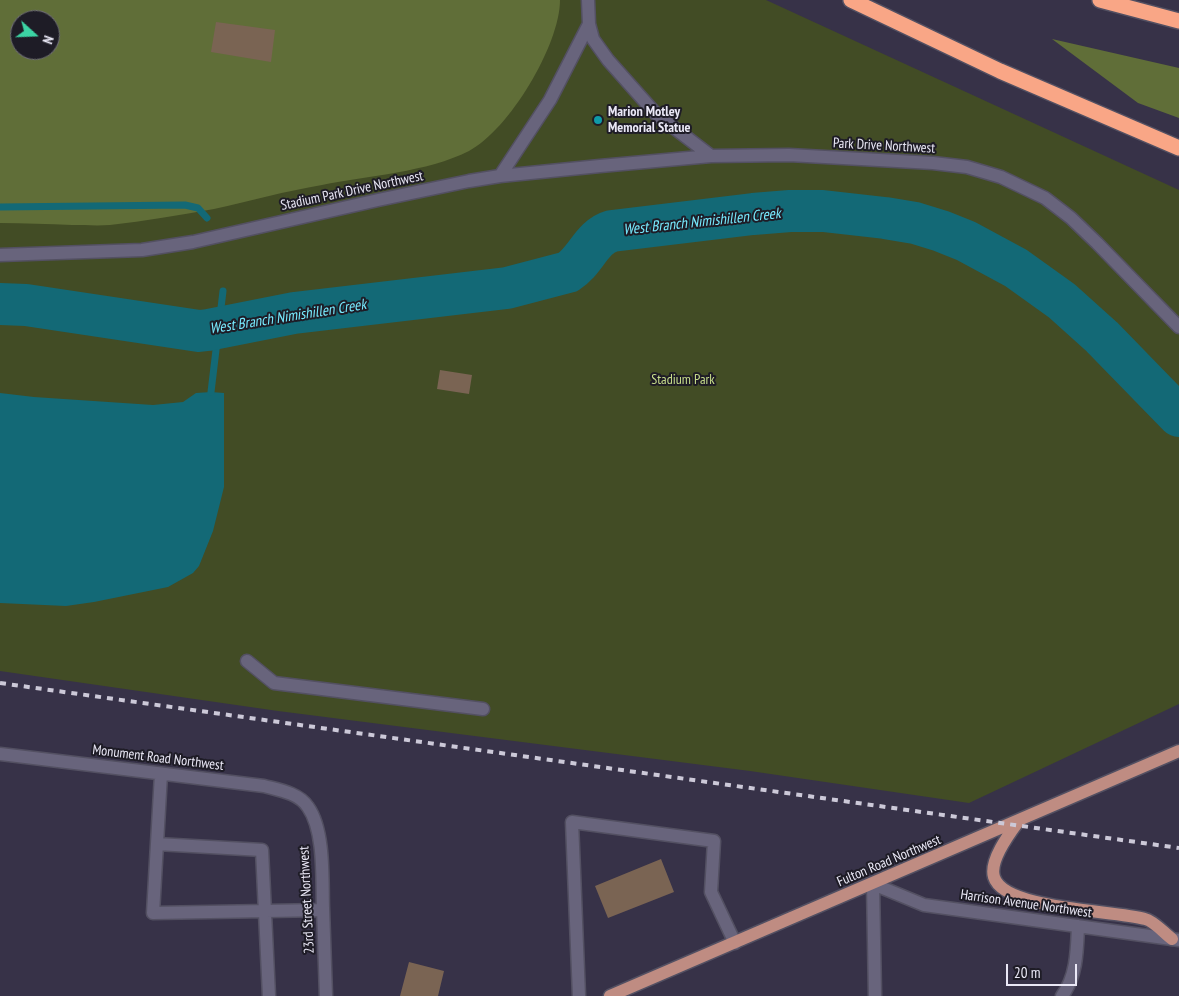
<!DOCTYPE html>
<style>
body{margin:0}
#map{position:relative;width:1179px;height:996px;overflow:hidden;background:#373248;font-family:"PT Sans Narrow",sans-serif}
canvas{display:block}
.north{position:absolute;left:10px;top:10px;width:50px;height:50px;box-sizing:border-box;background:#1e1c26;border:1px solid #706e79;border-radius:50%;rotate:110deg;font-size:14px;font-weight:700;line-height:20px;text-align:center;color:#eae8f6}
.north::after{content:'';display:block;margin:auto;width:18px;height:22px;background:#3cd4a4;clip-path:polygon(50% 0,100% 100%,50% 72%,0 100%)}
.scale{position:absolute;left:1006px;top:964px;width:71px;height:22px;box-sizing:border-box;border:2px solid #eae8f6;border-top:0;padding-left:6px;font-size:15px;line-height:18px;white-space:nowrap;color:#eae8f6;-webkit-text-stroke:4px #1e1c26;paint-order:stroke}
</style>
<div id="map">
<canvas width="1179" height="996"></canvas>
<div class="north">N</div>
<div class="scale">20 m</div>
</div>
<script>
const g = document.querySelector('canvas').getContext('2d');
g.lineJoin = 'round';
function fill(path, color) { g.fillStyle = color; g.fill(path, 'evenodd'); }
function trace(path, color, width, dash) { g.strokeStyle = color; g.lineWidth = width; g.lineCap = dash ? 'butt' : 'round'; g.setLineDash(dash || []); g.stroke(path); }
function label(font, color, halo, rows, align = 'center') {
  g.font = font + ' "PT Sans Narrow",sans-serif'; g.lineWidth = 4; g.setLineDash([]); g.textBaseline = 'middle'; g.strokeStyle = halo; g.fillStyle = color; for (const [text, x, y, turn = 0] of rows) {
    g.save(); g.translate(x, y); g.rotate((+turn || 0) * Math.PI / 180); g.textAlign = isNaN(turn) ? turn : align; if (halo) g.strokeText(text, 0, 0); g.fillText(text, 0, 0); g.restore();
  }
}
fill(new Path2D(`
 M 0,0 L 766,0 L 1179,190 L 1179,704 L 969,803 L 750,771 L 278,711 L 0,671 ZM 20,20 L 50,20 L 50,50 L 20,50 Z`), '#424c25');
fill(new Path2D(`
 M 0,0 L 560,0 C 560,45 509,130 469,151 C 428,172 367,176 322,185 C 286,191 250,201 214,209 C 180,215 145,221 110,225 C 97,226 84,225 72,225 C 48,224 24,223 0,223 ZM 20,20 L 50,20 L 50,50 L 20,50 Z
 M 1052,39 L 1179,68 L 1179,118 L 1138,103 Z`), '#606e38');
fill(new Path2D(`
 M 211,392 L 224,393 L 224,487 L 213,531 L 199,566 L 193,573 L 168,587 L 94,602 L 66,606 L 0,603 L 0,393 L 34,397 L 153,405 L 183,402 L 196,393 Z`), '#136976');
trace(new Path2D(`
 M 0,207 L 185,205 L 198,208 L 207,218
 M 211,392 L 223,291`), '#136976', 7);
trace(new Path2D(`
 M 0,304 L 26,305 L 199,331 L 208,330 L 294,313 L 507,288 L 568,272 C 586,261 591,237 612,231 L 753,214 L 790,211 L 823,211 L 885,218 L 915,223 L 941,231 L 966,241 L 1016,268 L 1062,301 L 1102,337 L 1179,416`), '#136976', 42);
fill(new Path2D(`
 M 216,22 L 275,30 L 271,62 L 211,52 Z
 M 440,370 L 472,375 L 469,394 L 437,389 Z
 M 661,859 L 674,892 L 608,918 L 595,886 Z
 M 409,962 L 444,971 L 438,996 L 400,996 Z`), '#7a6453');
const minor = new Path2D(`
 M 589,24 L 593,39 L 608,60 L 656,114 L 711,156
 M 500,176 L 550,100 L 589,24 L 588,0
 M 0,255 L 142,250 L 193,242 L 378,200 L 469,181 L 500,176 L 600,166 L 711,156 L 789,155 L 933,163 L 967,167 L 1001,177 L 1045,198 L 1071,218 L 1097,243 L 1179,327
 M 247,661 L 274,683 L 483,709
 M 0,754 L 264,786 C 279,790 299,793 308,807 C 325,831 322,880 323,908 C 324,937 325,967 326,996
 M 161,774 L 153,913 L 323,910
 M 157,844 L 262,850 L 269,996
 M 579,996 L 572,822 L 714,841 L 711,892 L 735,943
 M 875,996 L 873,884 L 924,905 L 1179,940
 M 1062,996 C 1077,976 1077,950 1078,926`);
const major = new Path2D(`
 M 1018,822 C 1009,834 989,861 994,877 C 1004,910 1113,910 1145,919 C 1154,921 1164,933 1172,939
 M 610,996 L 1179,751`);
const highway = new Path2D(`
 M 851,0 L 1000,71 L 1179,148
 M 1100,0 L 1179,21`);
trace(minor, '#535062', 15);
trace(major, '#535062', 15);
trace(highway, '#535062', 18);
trace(minor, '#68647c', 12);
trace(major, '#bf8c82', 12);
trace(highway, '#f9a686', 15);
trace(new Path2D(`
 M 0,683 L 1179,848`), '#ccc9d8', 4, [6, 6]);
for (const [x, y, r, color] of [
 [598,120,5,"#0f9aa8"]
]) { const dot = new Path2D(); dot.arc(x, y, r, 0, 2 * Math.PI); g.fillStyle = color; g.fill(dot); trace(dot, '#1e1c26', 2); }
label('bold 14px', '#eae8f6', '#1e1c26', [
 ["Marion Motley",608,112],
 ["Memorial Statue",608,128]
], 'left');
label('14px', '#eae8f6', '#1e1c26', [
 ["Park Drive Northwest",884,146,3],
 ["Stadium Park Drive Northwest",352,191,-12],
 ["Monument Road Northwest",158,758,7],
 ["Fulton Road Northwest",889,861,-23],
 ["23rd Street Northwest",307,900,-93],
 ["Harrison Avenue Northwest",1026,904,8]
]);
label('14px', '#c8de8c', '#1e1c26', [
 ["Stadium Park",683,380]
]);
label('italic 15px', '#77eafe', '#1e1c26', [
 ["West Branch Nimishillen Creek",702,222,-6],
 ["West Branch Nimishillen Creek",288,317,-9]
]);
</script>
